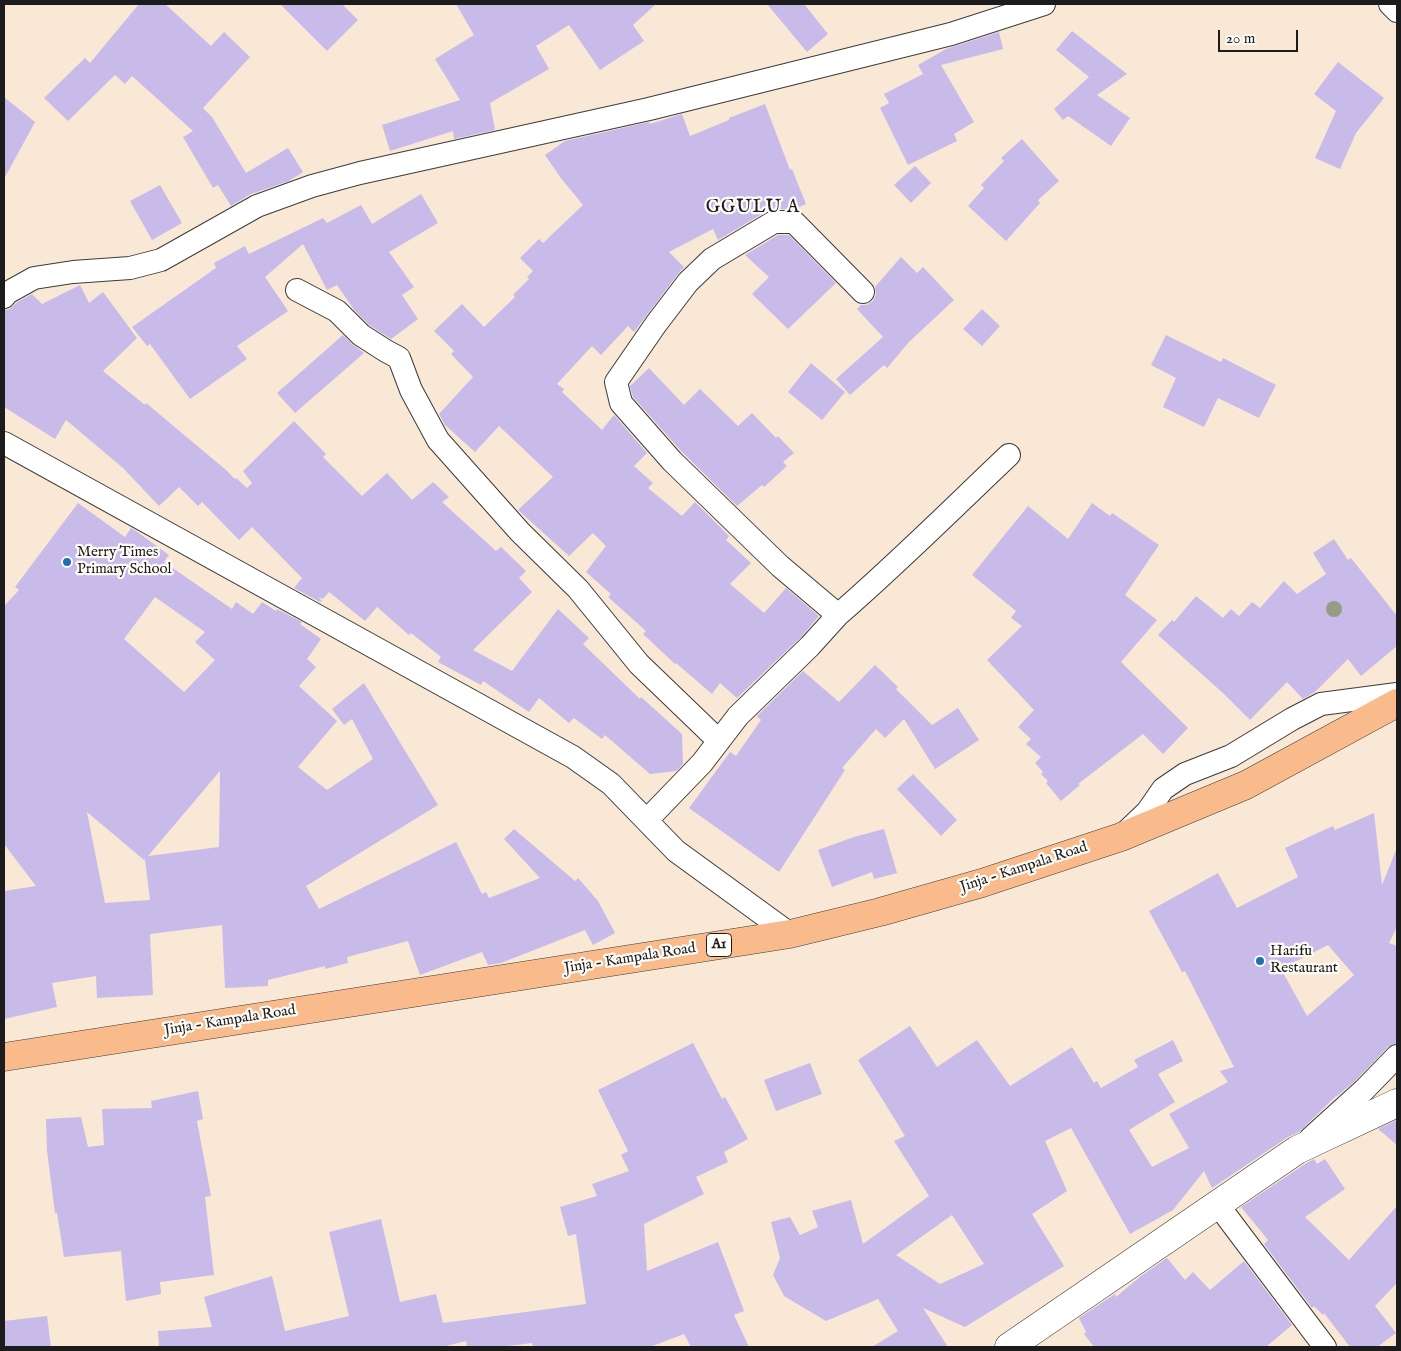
<!DOCTYPE html>
<style>
body{margin:0}
#map{position:relative;width:1401px;height:1351px;overflow:hidden;background:#f8e8d5;font-family:"IM FELL English",serif}
canvas{display:block}
.frame{position:absolute;inset:0;border:5px solid #1c1c1c;pointer-events:none}
.scale{position:absolute;left:1218px;top:30px;width:80px;height:22px;box-sizing:border-box;border:2px solid #1c1c1c;border-top:0;padding-left:6px;font-size:15px;line-height:18px;white-space:nowrap;color:#1c1c1c;-webkit-text-stroke:4px #fdfcf7;paint-order:stroke}
</style>
<div id="map">
<canvas width="1401" height="1351"></canvas>
<div class="frame"></div>
<div class="scale">20 m</div>
</div>
<script>
const g = document.querySelector('canvas').getContext('2d');
g.lineJoin = 'round';
function fill(path, color) { g.fillStyle = color; g.fill(path, 'evenodd'); }
function trace(path, color, width, dash) { g.strokeStyle = color; g.lineWidth = width; g.lineCap = dash ? 'butt' : 'round'; g.setLineDash(dash || []); g.stroke(path); }
function label(font, color, halo, rows, align = 'center') {
  g.font = font + ' "IM FELL English",serif'; g.lineWidth = 4.5; g.setLineDash([]); g.textBaseline = 'middle'; g.strokeStyle = halo; g.fillStyle = color; for (const [text, x, y, turn = 0] of rows) {
    g.save(); g.translate(x, y); g.rotate((+turn || 0) * Math.PI / 180); g.textAlign = isNaN(turn) ? turn : align; if (halo) g.strokeText(text, 0, 0); g.fillText(text, 0, 0); g.restore();
  }
}
fill(new Path2D(`
 M 139,4 L 165,4 L 211,46 L 224,32 L 250,57 L 203,108 L 212,117 L 246,173 L 288,148 L 303,172 L 289,181 L 251,194 L 231,206 L 218,185 L 213,188 L 183,137 L 193,131 L 132,76 L 125,84 L 115,75 L 68,121 L 44,98 L 85,58 L 90,63 Z
 M 280,4 L 342,4 L 358,20 L 327,51 Z
 M 456,4 L 656,4 L 633,25 L 644,41 L 600,70 L 569,25 L 536,46 L 549,69 L 490,103 L 495,130 L 454,139 L 453,131 L 390,151 L 382,125 L 460,100 L 435,59 L 474,35 Z
 M 767,4 L 804,4 L 828,34 L 807,52 Z
 M 1072,31 L 1127,74 L 1097,95 L 1130,118 L 1111,146 L 1068,116 L 1063,120 L 1054,109 L 1089,77 L 1056,50 Z
 M 999,32 L 1003,49 L 941,65 L 974,122 L 954,134 L 957,141 L 908,165 L 880,108 L 889,103 L 884,94 L 923,74 L 918,65 L 946,49 Z
 M 1338,62 L 1384,98 L 1356,133 L 1340,169 L 1315,158 L 1336,111 L 1314,94 Z
 M 4,97 L 35,122 L 4,179 Z
 M 765,104 L 790,170 L 792,169 L 806,204 L 795,209 L 774,209 L 767,211 L 718,240 L 713,229 L 669,252 L 684,267 L 678,274 L 634,332 L 628,326 L 601,355 L 592,346 L 557,384 L 564,389 L 562,392 L 602,430 L 614,415 L 647,453 L 634,466 L 653,483 L 648,488 L 682,516 L 695,502 L 729,536 L 726,540 L 751,563 L 730,584 L 764,613 L 786,588 L 819,616 L 801,637 L 737,698 L 720,683 L 712,694 L 676,663 L 675,664 L 643,634 L 646,631 L 608,597 L 611,594 L 586,572 L 606,546 L 593,533 L 569,556 L 518,510 L 553,477 L 499,426 L 475,452 L 445,425 L 439,414 L 473,377 L 451,354 L 454,351 L 434,331 L 462,304 L 484,327 L 515,297 L 513,295 L 529,279 L 527,277 L 533,271 L 520,258 L 539,239 L 543,243 L 583,205 L 560,177 L 545,155 L 565,141 L 649,122 L 650,124 L 682,114 L 690,136 L 729,120 L 729,118 Z
 M 1022,139 L 1059,181 L 1038,200 L 1040,203 L 1006,241 L 968,206 L 984,188 L 981,185 L 1004,161 L 1001,158 Z
 M 915,166 L 931,183 L 911,203 L 894,185 Z
 M 160,185 L 182,223 L 152,240 L 130,201 Z
 M 421,194 L 438,223 L 389,252 L 414,287 L 402,295 L 418,319 L 391,339 L 369,325 L 355,311 L 337,285 L 327,290 L 303,244 L 265,277 L 288,311 L 237,346 L 247,359 L 190,399 L 150,344 L 147,346 L 132,327 L 216,268 L 214,263 L 245,246 L 249,254 L 323,218 L 327,223 L 325,224 L 361,205 L 372,224 Z
 M 778,235 L 789,235 L 836,283 L 788,329 L 752,294 L 769,277 L 745,255 Z
 M 901,257 L 917,273 L 923,267 L 954,300 L 909,342 L 887,368 L 884,365 L 850,395 L 836,379 L 883,337 L 857,309 L 861,305 L 867,305 L 873,301 L 876,295 L 875,287 Z
 M 80,285 L 89,303 L 103,292 L 137,338 L 103,371 L 145,405 L 146,403 L 226,470 L 235,479 L 236,478 L 247,488 L 252,483 L 243,471 L 294,421 L 326,454 L 323,457 L 362,496 L 387,473 L 412,500 L 433,482 L 449,497 L 442,502 L 496,551 L 501,547 L 526,571 L 519,578 L 532,592 L 473,650 L 512,671 L 558,609 L 589,638 L 583,644 L 640,699 L 641,697 L 682,734 L 683,764 L 676,771 L 650,774 L 605,735 L 602,739 L 574,718 L 569,723 L 539,698 L 529,712 L 483,681 L 481,685 L 438,662 L 441,657 L 411,633 L 409,635 L 377,607 L 365,621 L 329,592 L 323,599 L 318,597 L 322,601 L 320,602 L 294,588 L 302,578 L 252,527 L 239,540 L 202,502 L 198,506 L 179,487 L 159,506 L 123,468 L 66,420 L 55,439 L 4,407 L 4,310 L 10,309 L 16,303 L 32,294 L 42,304 Z
 M 982,309 L 1000,326 L 982,346 L 963,329 Z
 M 343,335 L 352,344 L 364,353 L 295,413 L 277,393 Z
 M 1166,335 L 1221,362 L 1223,358 L 1276,385 L 1259,418 L 1218,398 L 1204,427 L 1163,407 L 1176,378 L 1151,365 Z
 M 811,363 L 845,392 L 822,420 L 788,392 Z
 M 649,368 L 684,405 L 700,389 L 738,426 L 752,413 L 776,438 L 778,436 L 794,453 L 783,462 L 787,466 L 764,487 L 762,485 L 737,506 L 682,452 L 633,397 L 630,386 Z
 M 78,503 L 125,537 L 131,528 L 136,531 L 169,555 L 164,562 L 232,609 L 236,602 L 253,614 L 262,602 L 276,611 L 277,609 L 302,622 L 300,624 L 321,639 L 307,659 L 316,667 L 299,686 L 337,721 L 298,767 L 327,790 L 373,759 L 352,719 L 344,725 L 332,709 L 364,683 L 438,805 L 306,886 L 319,909 L 456,842 L 482,894 L 486,892 L 489,898 L 540,878 L 504,839 L 514,829 L 575,881 L 578,878 L 598,901 L 615,933 L 593,945 L 585,930 L 501,963 L 488,965 L 482,952 L 420,975 L 408,941 L 347,957 L 348,963 L 325,969 L 325,966 L 268,980 L 268,986 L 225,988 L 222,925 L 150,934 L 153,995 L 97,998 L 96,976 L 52,983 L 57,1007 L 4,1019 L 4,891 L 36,886 L 4,844 L 4,606 L 19,590 L 15,587 ZM 155,597 L 205,632 L 195,642 L 215,660 L 184,692 L 124,639 ZM 220,771 L 219,847 L 148,856 ZM 87,812 L 144,860 L 145,859 L 150,900 L 105,903 Z
 M 1092,503 L 1110,516 L 1112,513 L 1159,545 L 1125,595 L 1157,620 L 1121,662 L 1188,728 L 1163,754 L 1143,734 L 1078,784 L 1080,785 L 1061,801 L 1046,783 L 1048,781 L 1041,774 L 1043,772 L 1035,763 L 1041,757 L 1026,744 L 1031,739 L 1018,727 L 1034,710 L 987,660 L 1022,626 L 1011,618 L 1016,611 L 972,575 L 1028,506 L 1068,539 Z
 M 1334,539 L 1348,560 L 1351,558 L 1397,616 L 1397,646 L 1361,676 L 1348,659 L 1315,692 L 1303,699 L 1287,682 L 1250,720 L 1224,694 L 1158,635 L 1172,620 L 1174,622 L 1196,596 L 1223,618 L 1231,609 L 1239,616 L 1252,602 L 1260,608 L 1284,581 L 1297,594 L 1326,574 L 1313,553 Z
 M 875,665 L 898,687 L 896,689 L 932,725 L 958,708 L 979,740 L 935,769 L 904,719 L 885,738 L 876,729 L 842,768 L 845,770 L 779,872 L 689,808 L 730,752 L 736,756 L 761,720 L 757,716 L 803,671 L 839,702 Z
 M 913,774 L 957,820 L 941,836 L 897,789 Z
 M 1374,813 L 1382,885 L 1396,850 L 1397,851 L 1397,927 L 1389,943 L 1397,946 L 1397,1043 L 1388,1047 L 1355,1081 L 1337,1096 L 1336,1096 L 1299,1132 L 1288,1137 L 1212,1188 L 1204,1171 L 1173,1210 L 1130,1234 L 1071,1128 L 1045,1141 L 1067,1191 L 1032,1214 L 1064,1266 L 965,1327 L 923,1308 L 948,1347 L 872,1347 L 898,1331 L 878,1299 L 826,1321 L 784,1296 L 773,1275 L 780,1258 L 771,1222 L 790,1217 L 800,1235 L 818,1227 L 812,1211 L 851,1200 L 863,1244 L 929,1196 L 894,1141 L 905,1136 L 858,1060 L 910,1026 L 937,1067 L 977,1040 L 1010,1086 L 1072,1047 L 1094,1083 L 1097,1081 L 1101,1088 L 1138,1067 L 1134,1060 L 1173,1040 L 1183,1061 L 1158,1074 L 1175,1102 L 1129,1130 L 1152,1167 L 1189,1148 L 1169,1114 L 1228,1082 L 1220,1071 L 1234,1067 L 1185,971 L 1182,972 L 1149,911 L 1218,873 L 1237,908 L 1298,877 L 1285,848 L 1333,826 L 1335,830 ZM 1328,945 L 1354,975 L 1307,1016 L 1281,969 ZM 952,1215 L 984,1264 L 940,1284 L 896,1255 Z
 M 884,829 L 897,873 L 874,879 L 872,872 L 832,887 L 818,850 L 854,837 Z
 M 693,1043 L 722,1099 L 725,1097 L 748,1139 L 724,1152 L 728,1162 L 696,1177 L 704,1194 L 644,1224 L 647,1271 L 718,1242 L 744,1311 L 734,1315 L 749,1347 L 691,1347 L 684,1334 L 650,1347 L 533,1347 L 532,1343 L 500,1347 L 467,1347 L 466,1341 L 442,1347 L 159,1347 L 158,1331 L 212,1327 L 204,1297 L 272,1276 L 285,1331 L 349,1316 L 329,1232 L 381,1219 L 400,1302 L 436,1294 L 443,1323 L 586,1304 L 576,1234 L 568,1236 L 560,1207 L 597,1196 L 592,1184 L 629,1171 L 621,1155 L 628,1151 L 598,1090 Z
 M 810,1063 L 822,1094 L 776,1111 L 764,1080 Z
 M 198,1091 L 203,1119 L 197,1121 L 211,1196 L 205,1197 L 214,1275 L 160,1282 L 161,1294 L 126,1301 L 121,1251 L 64,1257 L 57,1213 L 55,1213 L 47,1151 L 46,1119 L 81,1117 L 88,1147 L 104,1145 L 102,1109 L 152,1108 L 151,1101 Z
 M 1397,1120 L 1397,1145 L 1378,1129 Z
 M 1314,1159 L 1317,1164 L 1325,1159 L 1345,1189 L 1305,1217 L 1349,1260 L 1397,1206 L 1397,1283 L 1375,1306 L 1396,1333 L 1377,1347 L 1350,1347 L 1324,1313 L 1323,1315 L 1314,1306 L 1312,1308 L 1264,1244 L 1268,1240 L 1241,1207 L 1305,1164 Z
 M 1167,1258 L 1185,1280 L 1193,1272 L 1210,1290 L 1244,1261 L 1292,1325 L 1266,1347 L 1094,1347 L 1084,1334 L 1086,1332 L 1079,1318 L 1115,1294 L 1116,1297 L 1141,1276 Z
 M 47,1316 L 51,1347 L 4,1347 L 4,1321 Z`), '#c8bbe9');
const minor = new Path2D(`
 M 1390,4 L 1397,11
 M 297,290 L 337,311 L 361,335 L 386,351 L 399,358 L 411,390 L 438,440 L 520,532 L 578,589 L 639,664 L 719,741
 M 4,297 L 7,293 L 34,278 L 73,272 L 130,268 L 161,260 L 257,206 L 312,186 L 360,173 L 649,109 L 951,34 L 1044,4
 M 4,443 L 573,757 L 611,784 L 676,851 L 790,934
 M 838,615 C 897,564 952,509 1009,455
 M 647,820 L 702,763 L 738,716 L 810,646 L 838,615 L 780,566 L 672,461 L 621,403 L 616,382 L 656,324 L 688,282 L 712,259 L 774,222 L 794,222 L 863,292
 M 1126,832 L 1147,812 L 1163,789 L 1185,774 L 1231,756 L 1292,719 L 1321,704 L 1397,694
 M 1311,1138 L 1364,1090 L 1397,1056
 M 1218,1205 L 1325,1347`);
const tertiary = new Path2D(`
 M 1009,1347 L 1297,1150 L 1397,1103`);
const trunk = new Path2D(`
 M 4,1057 L 790,934 L 880,912 L 982,883 L 1121,837 L 1246,785 L 1397,703`);
trace(minor, '#3d3b38', 24);
trace(tertiary, '#3d3b38', 29);
trace(trunk, '#3d3b38', 29);
trace(minor, '#fff', 22);
trace(tertiary, '#fff', 28);
trace(trunk, '#fabb8c', 28);
g.fillStyle = '#989c85';
for (const [x, y] of [
 [1334,609]
]) { g.beginPath(); g.arc(x, y, 8, 0, 2 * Math.PI); g.fill(); }
for (const [x, y, r, color] of [
 [67,562,5,"#1f6fb2"],
 [1260,961,5,"#1f6fb2"]
]) { const dot = new Path2D(); dot.arc(x, y, r, 0, 2 * Math.PI); g.fillStyle = color; g.fill(dot); trace(dot, '#fdfcf7', 2); }
for (const [x, y, w] of [
 [719,945,25]
]) { const box = new Path2D(); box.roundRect(x - w / 2, y - 11.5, w, 23, 4); g.fillStyle = '#fdfcf7'; g.fill(box); trace(box, '#1c1c1c', 1); }
label('bold 14px', '#1c1c1c', null, [
 ["A1",719,945]
]);
label('15px', '#1c1c1c', '#fdfcf7', [
 ["Merry Times",77,553],
 ["Primary School",77,570],
 ["Harifu",1270,952],
 ["Restaurant",1270,969]
], 'left');
label('15px', '#1c1c1c', '#fdfcf7', [
 ["Jinja - Kampala Road",1024,868,-18],
 ["Jinja - Kampala Road",630,959,-9],
 ["Jinja - Kampala Road",230,1021,-9]
]);
g.letterSpacing = '1px';
label('18px', '#1c1c1c', '#fdfcf7', [
 ["GGULU A",753,208]
]);
g.letterSpacing = '0px';
</script>
